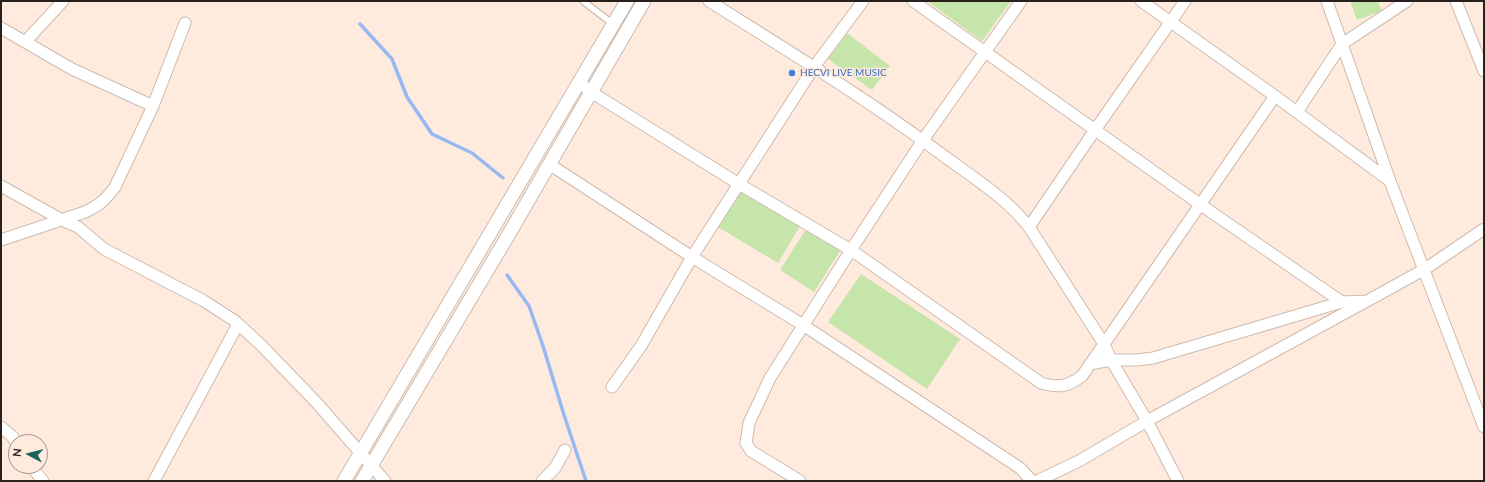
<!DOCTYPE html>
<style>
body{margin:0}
#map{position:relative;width:1485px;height:482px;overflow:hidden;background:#feebde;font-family:Lato,sans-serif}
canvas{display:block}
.frame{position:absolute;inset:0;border:2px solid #27201c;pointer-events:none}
.north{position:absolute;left:8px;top:434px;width:40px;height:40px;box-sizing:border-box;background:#feebde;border:1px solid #a89a90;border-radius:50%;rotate:277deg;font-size:11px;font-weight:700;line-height:16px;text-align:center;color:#27201c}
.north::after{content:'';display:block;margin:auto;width:14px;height:18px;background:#1a645c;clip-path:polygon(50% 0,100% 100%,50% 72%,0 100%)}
</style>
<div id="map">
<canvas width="1485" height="482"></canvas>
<div class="frame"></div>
<div class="north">N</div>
</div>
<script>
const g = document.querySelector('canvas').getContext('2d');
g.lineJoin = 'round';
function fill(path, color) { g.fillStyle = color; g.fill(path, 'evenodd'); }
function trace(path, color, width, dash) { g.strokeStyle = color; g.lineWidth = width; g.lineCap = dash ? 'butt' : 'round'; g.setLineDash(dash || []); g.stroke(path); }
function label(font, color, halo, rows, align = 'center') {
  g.font = font + ' Lato,sans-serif'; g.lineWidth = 3; g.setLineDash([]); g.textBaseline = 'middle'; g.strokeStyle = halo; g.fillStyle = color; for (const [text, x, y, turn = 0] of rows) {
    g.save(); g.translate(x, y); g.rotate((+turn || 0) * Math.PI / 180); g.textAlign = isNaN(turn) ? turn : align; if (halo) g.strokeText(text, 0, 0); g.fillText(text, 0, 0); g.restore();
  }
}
fill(new Path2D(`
 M 927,1 L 1011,1 L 982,41 Z
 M 1350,1 L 1378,1 L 1382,11 L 1357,20 Z
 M 847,33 L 890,66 L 872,90 L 828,59 Z
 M 741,189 L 800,226 L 778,263 L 718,227 Z
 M 806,229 L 840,251 L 814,292 L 780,270 Z
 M 861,274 L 960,339 L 927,389 L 828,322 Z`), '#c5e5aa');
trace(new Path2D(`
 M 360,24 L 392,59 L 407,97 L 432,134 L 472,153 L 503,178
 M 507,275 L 529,306 L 543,346 L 564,415 L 586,481`), '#98b8f4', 3.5);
const service = new Path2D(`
 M 583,1 L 613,24`);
const minor = new Path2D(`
 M 709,1 C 790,52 872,102 948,159 C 977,180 1007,199 1029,227 L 1104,344 L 1111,360 L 1147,421 L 1178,481
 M 913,1 L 1201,205 L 1342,302
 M 1141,1 L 1275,96 L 1390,181
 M 1327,1 L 1390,181 L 1484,427
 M 1456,1 L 1484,71
 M 1,28 L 72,69 L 153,106
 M 25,42 L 63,1
 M 579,82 L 591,92 L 739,184 L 851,250 L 1041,383 C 1059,388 1067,387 1082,376 L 1275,96
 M 1297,112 L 1342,44 L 1407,1
 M 549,164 L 692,257 L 803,325 L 1020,468 L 1032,481
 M 1,186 L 62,220 L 78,227 L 104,249 L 204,301 L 235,321 L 261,345 L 316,402 L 385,481
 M 1029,227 L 1095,130 L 1185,1
 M 1,240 L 85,212 C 100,205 105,200 115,187 L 153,106 L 185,23
 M 1090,364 L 1111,360 L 1137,360 L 1153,358 L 1342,302 L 1367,301 L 1425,269 L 1484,229
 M 612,387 L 641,346 L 692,257 L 814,67 L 863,1
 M 1,427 L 13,437 L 16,443
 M 31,466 L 43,481
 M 154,481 L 238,324
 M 542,481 L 555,468 L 565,450
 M 800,481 L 751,451 L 746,443 L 749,423 L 770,378 L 851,250 L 923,140 L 1021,1
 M 1037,481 L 1079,461 L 1147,421 L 1365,302`);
const tertiary = new Path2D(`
 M 344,481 L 627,1
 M 362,481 L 506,239 L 644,1`);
trace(service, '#cdbbae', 8);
trace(minor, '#cdbbae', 13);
trace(tertiary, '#cdbbae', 15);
trace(service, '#fff', 5.5);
trace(minor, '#fff', 11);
trace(tertiary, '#fff', 13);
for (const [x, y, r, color] of [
 [792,73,4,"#3f7fe0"]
]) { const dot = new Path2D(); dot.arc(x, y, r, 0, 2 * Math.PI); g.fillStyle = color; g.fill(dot); trace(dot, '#feebde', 1.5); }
label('10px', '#366cbe', '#feebde', [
 ["HECVI LIVE MUSIC",800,73]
], 'left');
</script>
